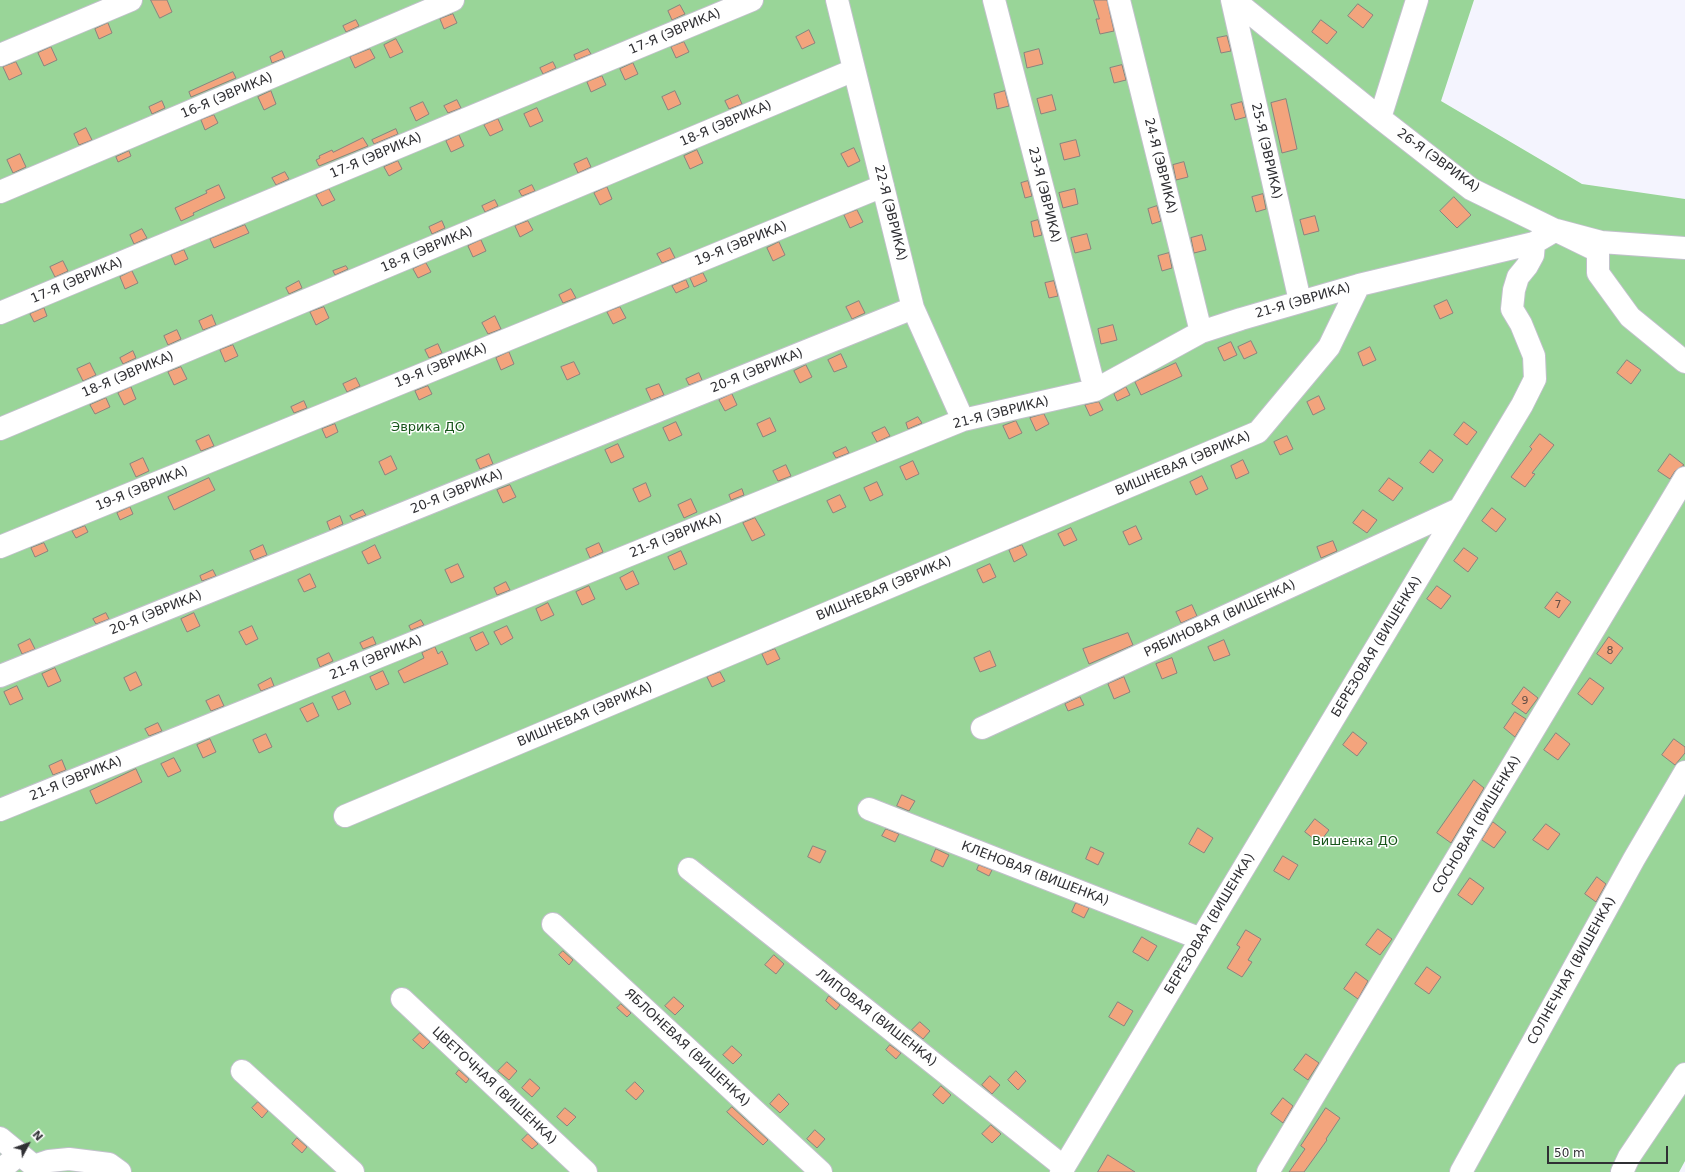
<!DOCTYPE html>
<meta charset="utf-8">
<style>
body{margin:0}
#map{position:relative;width:1685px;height:1172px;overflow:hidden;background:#f4f4fe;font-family:"DejaVu Sans",sans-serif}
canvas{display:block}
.north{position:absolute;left:8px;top:1124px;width:40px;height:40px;-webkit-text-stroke:3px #fff;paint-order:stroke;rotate:49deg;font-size:11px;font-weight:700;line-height:16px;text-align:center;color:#303034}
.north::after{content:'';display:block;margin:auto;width:14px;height:18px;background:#303034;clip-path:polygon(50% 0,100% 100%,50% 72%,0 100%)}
.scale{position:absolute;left:1547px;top:1146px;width:121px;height:18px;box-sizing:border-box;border:2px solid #303034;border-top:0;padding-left:5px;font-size:12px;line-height:14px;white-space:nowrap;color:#303034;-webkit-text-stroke:3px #fff;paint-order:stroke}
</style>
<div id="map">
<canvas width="1685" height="1172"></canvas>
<div class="north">N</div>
<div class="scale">50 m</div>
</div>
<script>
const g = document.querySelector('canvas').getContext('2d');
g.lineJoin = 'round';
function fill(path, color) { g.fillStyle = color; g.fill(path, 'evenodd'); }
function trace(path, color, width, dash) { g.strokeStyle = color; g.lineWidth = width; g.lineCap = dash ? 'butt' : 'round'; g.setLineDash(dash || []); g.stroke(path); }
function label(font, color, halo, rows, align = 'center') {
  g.font = font + ' "DejaVu Sans",sans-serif'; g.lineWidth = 3; g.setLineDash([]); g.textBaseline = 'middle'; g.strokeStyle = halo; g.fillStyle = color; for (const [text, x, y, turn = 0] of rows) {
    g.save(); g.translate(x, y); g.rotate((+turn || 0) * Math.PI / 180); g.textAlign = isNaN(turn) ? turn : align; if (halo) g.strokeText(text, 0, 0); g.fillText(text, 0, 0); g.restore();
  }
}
fill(new Path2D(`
 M 0,0 L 1474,0 L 1441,101 L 1582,184 L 1685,199 L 1685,1161 L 1679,1172 L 0,1172 Z`), '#99d598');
const building = new Path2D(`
 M 151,0 L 167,0 L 172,12 L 160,18 Z
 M 1094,0 L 1107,0 L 1114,31 L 1100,34 L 1096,19 L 1099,19 Z
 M 1358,4 L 1373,15 L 1363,28 L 1348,16 Z
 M 680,5 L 685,14 L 672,20 L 668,11 Z
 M 453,14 L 457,23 L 444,29 L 440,19 Z
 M 356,20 L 359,26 L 346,32 L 343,26 Z
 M 1321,20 L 1337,32 L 1327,44 L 1312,32 Z
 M 108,23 L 112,33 L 99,39 L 95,29 Z
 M 809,30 L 815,43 L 802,49 L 796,37 Z
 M 1227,36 L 1231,51 L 1221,53 L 1217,38 Z
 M 396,39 L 403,52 L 390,58 L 384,45 Z
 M 684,42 L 689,52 L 676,58 L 671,47 Z
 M 51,47 L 57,60 L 44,66 L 38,53 Z
 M 370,49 L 375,58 L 355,68 L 350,57 Z
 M 588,49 L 591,54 L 576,60 L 574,55 Z
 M 1039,49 L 1043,64 L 1027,68 L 1024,53 Z
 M 282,51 L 285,58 L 272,63 L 270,57 Z
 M 16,62 L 22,74 L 9,80 L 3,67 Z
 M 553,62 L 556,68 L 543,74 L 540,68 Z
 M 633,63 L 638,74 L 625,80 L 620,69 Z
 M 1122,65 L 1126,80 L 1114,83 L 1110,68 Z
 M 233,72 L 236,78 L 191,97 L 189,92 Z
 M 602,76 L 606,85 L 591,92 L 587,82 Z
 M 271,91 L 276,104 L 264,110 L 258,97 Z
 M 675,91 L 681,104 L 668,110 L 662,97 Z
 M 1005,91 L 1009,106 L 997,109 L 994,94 Z
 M 738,95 L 742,104 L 729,109 L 725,101 Z
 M 1052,95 L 1056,110 L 1041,114 L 1037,99 Z
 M 1286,99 L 1297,149 L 1282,153 L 1271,103 Z
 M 457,100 L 461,108 L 448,113 L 444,106 Z
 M 162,101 L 165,108 L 152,114 L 149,107 Z
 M 423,102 L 429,114 L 416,121 L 410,108 Z
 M 1242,102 L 1246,117 L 1235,120 L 1231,105 Z
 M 537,108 L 543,121 L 530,127 L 524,114 Z
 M 214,115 L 218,123 L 205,130 L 201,120 Z
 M 498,119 L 503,130 L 490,136 L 484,125 Z
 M 86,128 L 92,140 L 79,145 L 74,134 Z
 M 396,129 L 398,134 L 374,144 L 372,140 Z
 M 459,135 L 464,146 L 451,152 L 446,141 Z
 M 363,138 L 368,146 L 319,166 L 316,160 L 320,158 L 319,156 L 332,150 L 333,152 Z
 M 1076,140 L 1080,156 L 1064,160 L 1060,144 Z
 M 854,148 L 860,161 L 848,167 L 841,154 Z
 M 697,150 L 703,163 L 690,169 L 684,156 Z
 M 129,151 L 131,156 L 118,162 L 116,157 Z
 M 20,154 L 26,167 L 13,173 L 7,160 Z
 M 587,158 L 591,167 L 578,173 L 574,164 Z
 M 398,161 L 402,169 L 389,176 L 384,167 Z
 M 1184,162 L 1188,177 L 1176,180 L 1173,165 Z
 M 285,172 L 289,179 L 276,185 L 272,178 Z
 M 1028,181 L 1032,196 L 1025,198 L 1021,183 Z
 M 219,185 L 225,198 L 193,213 L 194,215 L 181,221 L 175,208 L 207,193 L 206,191 Z
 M 532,185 L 535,191 L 522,196 L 519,191 Z
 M 607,187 L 612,199 L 600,205 L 594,193 Z
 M 329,189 L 335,200 L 322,206 L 316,195 Z
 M 1075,189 L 1078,204 L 1063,208 L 1059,193 Z
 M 1263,194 L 1266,209 L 1256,212 L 1252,197 Z
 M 1454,197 L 1471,215 L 1457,228 L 1440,211 Z
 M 495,200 L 498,206 L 485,212 L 482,206 Z
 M 1157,206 L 1161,221 L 1152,224 L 1148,209 Z
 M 857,210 L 863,222 L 850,228 L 844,215 Z
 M 1315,216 L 1319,231 L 1304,235 L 1300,220 Z
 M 1038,220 L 1042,235 L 1034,237 L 1031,222 Z
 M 442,221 L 445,228 L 432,234 L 429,227 Z
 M 528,221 L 533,230 L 520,237 L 515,226 Z
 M 245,225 L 249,233 L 214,248 L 210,239 Z
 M 142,229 L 147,238 L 134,244 L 130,235 Z
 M 1087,234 L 1091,249 L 1075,253 L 1071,238 Z
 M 1202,235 L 1206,250 L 1194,253 L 1191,238 Z
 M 481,240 L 486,251 L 473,257 L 468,246 Z
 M 779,242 L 785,255 L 773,261 L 767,248 Z
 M 670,248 L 675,258 L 662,263 L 657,254 Z
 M 184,250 L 188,259 L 175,265 L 171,255 Z
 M 1169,253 L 1172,268 L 1162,271 L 1158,256 Z
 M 63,261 L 68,271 L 55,277 L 50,267 Z
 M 426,263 L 431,272 L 418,278 L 413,269 Z
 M 346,266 L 348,269 L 335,275 L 333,271 Z
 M 132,271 L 138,283 L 125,289 L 120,277 Z
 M 703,273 L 707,281 L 694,287 L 690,278 Z
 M 686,280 L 689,287 L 676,293 L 672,286 Z
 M 299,281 L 302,288 L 289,294 L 286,288 Z
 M 1054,281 L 1058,296 L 1049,298 L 1045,283 Z
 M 571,289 L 576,298 L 563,303 L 559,295 Z
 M 1447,300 L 1453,313 L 1440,319 L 1434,306 Z
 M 859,301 L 865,313 L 852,319 L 846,307 Z
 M 324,307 L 329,318 L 316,325 L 310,312 Z
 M 620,307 L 626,318 L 613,324 L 607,312 Z
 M 44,308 L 47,316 L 34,322 L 30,314 Z
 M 212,315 L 216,325 L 203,330 L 199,321 Z
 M 495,316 L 501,329 L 488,334 L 482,323 Z
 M 1113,325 L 1117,340 L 1101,344 L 1098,329 Z
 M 177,330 L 181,339 L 168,345 L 164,336 Z
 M 1251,341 L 1257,353 L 1244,359 L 1238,347 Z
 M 1231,342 L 1237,355 L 1224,361 L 1218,348 Z
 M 438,344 L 442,353 L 429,358 L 425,350 Z
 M 233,345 L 238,356 L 225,362 L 220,350 Z
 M 1370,347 L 1376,360 L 1363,366 L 1358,353 Z
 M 133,351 L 136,358 L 123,364 L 120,358 Z
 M 509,352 L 514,364 L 501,370 L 496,358 Z
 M 841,354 L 847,367 L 834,372 L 828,360 Z
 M 1627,360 L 1641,370 L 1631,384 L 1617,373 Z
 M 574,362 L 580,374 L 567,380 L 561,367 Z
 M 90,363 L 96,375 L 83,381 L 77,369 Z
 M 1176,363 L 1182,376 L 1141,395 L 1135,382 Z
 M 806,365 L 812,377 L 800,383 L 794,371 Z
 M 181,367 L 187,379 L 174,385 L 168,372 Z
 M 699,373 L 702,380 L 689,385 L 686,379 Z
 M 356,378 L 360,386 L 347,392 L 343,384 Z
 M 659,384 L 664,395 L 651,400 L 646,389 Z
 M 428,386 L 432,394 L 419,400 L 415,391 Z
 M 131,387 L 136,399 L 124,405 L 118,393 Z
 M 1126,387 L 1130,395 L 1117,401 L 1114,394 Z
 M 732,394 L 737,405 L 725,411 L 719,400 Z
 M 1319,396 L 1325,409 L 1313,415 L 1307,402 Z
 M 106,398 L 110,407 L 95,414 L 90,405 Z
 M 304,401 L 307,408 L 294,413 L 291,407 Z
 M 1099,402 L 1103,410 L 1090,416 L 1085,405 Z
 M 1044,414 L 1049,424 L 1036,431 L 1030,418 Z
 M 918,417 L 922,423 L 908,429 L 906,423 Z
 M 770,418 L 776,431 L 763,437 L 757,424 Z
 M 1016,421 L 1022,433 L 1009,439 L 1003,426 Z
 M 676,422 L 682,435 L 669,441 L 663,428 Z
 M 1464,422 L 1477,432 L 1467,445 L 1454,435 Z
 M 335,424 L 338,432 L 326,438 L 322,429 Z
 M 885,427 L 890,436 L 877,442 L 872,433 Z
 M 1540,434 L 1554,445 L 1532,473 L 1535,474 L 1525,487 L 1511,477 L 1532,449 L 1530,447 Z
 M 209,435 L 214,446 L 201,451 L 196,441 Z
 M 1287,436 L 1293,449 L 1280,455 L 1274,442 Z
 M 618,444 L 624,457 L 611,463 L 605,450 Z
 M 846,447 L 849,453 L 836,458 L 833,453 Z
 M 1430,450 L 1443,460 L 1433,473 L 1420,463 Z
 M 489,454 L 493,464 L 480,469 L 476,460 Z
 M 1670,454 L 1684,465 L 1675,471 L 1670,479 L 1658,471 Z
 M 391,456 L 397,469 L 385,475 L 379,462 Z
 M 143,458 L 149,471 L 136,477 L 130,464 Z
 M 1243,460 L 1249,473 L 1236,479 L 1231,466 Z
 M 913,461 L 919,474 L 906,480 L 900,467 Z
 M 786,465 L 791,476 L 778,481 L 773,471 Z
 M 1202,476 L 1208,489 L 1196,495 L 1190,482 Z
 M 209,478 L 215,490 L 174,510 L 168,497 Z
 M 1389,478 L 1403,488 L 1393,501 L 1379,491 Z
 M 877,482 L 883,495 L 870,501 L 864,488 Z
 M 646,483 L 651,496 L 639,502 L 633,489 Z
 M 510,485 L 516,497 L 503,503 L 497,490 Z
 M 742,489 L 744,495 L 731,500 L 729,495 Z
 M 840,495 L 846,507 L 833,513 L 827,501 Z
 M 691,499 L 697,512 L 684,518 L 678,505 Z
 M 130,507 L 133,514 L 120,520 L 117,513 Z
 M 1492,508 L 1506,519 L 1496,532 L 1482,521 Z
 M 363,510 L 366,515 L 353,520 L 350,516 Z
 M 1363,510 L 1377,520 L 1367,533 L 1353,523 Z
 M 340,516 L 343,524 L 330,530 L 327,522 Z
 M 755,518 L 765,535 L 752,541 L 743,523 Z
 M 85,526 L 88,532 L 76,538 L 72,531 Z
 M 1136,526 L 1142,539 L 1129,545 L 1123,532 Z
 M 1071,528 L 1077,540 L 1064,546 L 1058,534 Z
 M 1333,541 L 1337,551 L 1321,558 L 1317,547 Z
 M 44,543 L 48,551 L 35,557 L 31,548 Z
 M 599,543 L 603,552 L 590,558 L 586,549 Z
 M 263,545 L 267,555 L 254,560 L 250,551 Z
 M 375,545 L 381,558 L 368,564 L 362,552 Z
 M 1022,545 L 1027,555 L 1014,562 L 1009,550 Z
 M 1464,548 L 1478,558 L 1468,572 L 1454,561 Z
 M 681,551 L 687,564 L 674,570 L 668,557 Z
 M 458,564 L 464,577 L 451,583 L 445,570 Z
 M 990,564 L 996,577 L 983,583 L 977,570 Z
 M 213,570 L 216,576 L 202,581 L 200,576 Z
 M 633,571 L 639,584 L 626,590 L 620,578 Z
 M 310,574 L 316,587 L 304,592 L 298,580 Z
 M 506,582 L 510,590 L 497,595 L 494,588 Z
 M 589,586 L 595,599 L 582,605 L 576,592 Z
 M 1437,586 L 1451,596 L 1441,609 L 1427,599 Z
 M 1557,592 L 1571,602 L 1559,618 L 1545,608 Z
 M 548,603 L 554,615 L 541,621 L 536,609 Z
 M 1192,605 L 1197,616 L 1181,623 L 1176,612 Z
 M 106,613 L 109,619 L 96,624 L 93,619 Z
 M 194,613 L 200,626 L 187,632 L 181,619 Z
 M 421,620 L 424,625 L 411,630 L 409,626 Z
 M 252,626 L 258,639 L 246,645 L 239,632 Z
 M 507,626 L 513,638 L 501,645 L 494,632 Z
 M 483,632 L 489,644 L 476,651 L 470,638 Z
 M 1128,633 L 1133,645 L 1089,664 L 1083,649 Z
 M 373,637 L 376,644 L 363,649 L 360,643 Z
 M 1609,637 L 1623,648 L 1611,664 L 1597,654 Z
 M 30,639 L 35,649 L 22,654 L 18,645 Z
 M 1224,640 L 1230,655 L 1214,661 L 1208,647 Z
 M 435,647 L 438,654 L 442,651 L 448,664 L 404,683 L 398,671 L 424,658 L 422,653 Z
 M 775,649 L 780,659 L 767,665 L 762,654 Z
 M 990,651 L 996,666 L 980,672 L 974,658 Z
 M 329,653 L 333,661 L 320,667 L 317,659 Z
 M 1172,658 L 1177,673 L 1162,679 L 1156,664 Z
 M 55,668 L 61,681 L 48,687 L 42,674 Z
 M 383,671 L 389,684 L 376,690 L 370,677 Z
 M 136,672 L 142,685 L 130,691 L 124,678 Z
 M 720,672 L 725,681 L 712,687 L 707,677 Z
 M 1124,677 L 1130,692 L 1114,699 L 1108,684 Z
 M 271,678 L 274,686 L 261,691 L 258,685 Z
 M 1590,678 L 1604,688 L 1592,705 L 1578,694 Z
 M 17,686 L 23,699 L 10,705 L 4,692 Z
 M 1524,687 L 1538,698 L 1526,714 L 1512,704 Z
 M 345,691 L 351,704 L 338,710 L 332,697 Z
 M 219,695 L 224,706 L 211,711 L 206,701 Z
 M 1080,697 L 1084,705 L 1068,711 L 1065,704 Z
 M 313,703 L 319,716 L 307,722 L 300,709 Z
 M 1515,712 L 1526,719 L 1515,737 L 1504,728 Z
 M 158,723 L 162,731 L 149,736 L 145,729 Z
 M 1353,732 L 1367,743 L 1357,756 L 1343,745 Z
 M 1556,733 L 1570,744 L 1558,760 L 1544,750 Z
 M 266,734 L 272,747 L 259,753 L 253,740 Z
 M 210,739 L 216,752 L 203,758 L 197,745 Z
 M 1674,739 L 1685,747 L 1685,753 L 1675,765 L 1662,755 Z
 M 174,758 L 181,771 L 168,777 L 161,764 Z
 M 62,760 L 66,770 L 53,775 L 49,766 Z
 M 136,769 L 142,782 L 96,804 L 90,791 Z
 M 1474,780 L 1484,788 L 1451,843 L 1437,833 Z
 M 902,795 L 915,801 L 909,811 L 897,806 Z
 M 1315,819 L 1329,830 L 1319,843 L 1305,832 Z
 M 1493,822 L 1506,832 L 1494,848 L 1482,840 Z
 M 1546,824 L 1560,834 L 1548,850 L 1533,840 Z
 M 1198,828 L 1213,838 L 1204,853 L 1189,844 Z
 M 886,829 L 899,834 L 895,842 L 882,836 Z
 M 813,846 L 826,851 L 820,863 L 808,857 Z
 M 1091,847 L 1104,853 L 1098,865 L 1086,859 Z
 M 936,849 L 949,855 L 943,867 L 931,861 Z
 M 1283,856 L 1298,865 L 1289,880 L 1274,871 Z
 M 979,865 L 992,870 L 989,876 L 977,870 Z
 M 1597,877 L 1606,884 L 1596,902 L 1585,894 Z
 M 1470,878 L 1484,888 L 1472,905 L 1458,895 Z
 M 1076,903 L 1089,908 L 1084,918 L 1072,912 Z
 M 1378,929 L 1392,939 L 1380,955 L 1366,945 Z
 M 1246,930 L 1261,939 L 1248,960 L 1252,962 L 1242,977 L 1227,968 L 1240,947 L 1237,945 Z
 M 1142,937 L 1157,946 L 1148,961 L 1133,952 Z
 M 563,951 L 573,960 L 569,965 L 559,955 Z
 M 774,955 L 784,964 L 776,974 L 765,965 Z
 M 1427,967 L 1441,977 L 1429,994 L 1415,984 Z
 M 1356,972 L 1368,981 L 1358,999 L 1344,989 Z
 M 829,996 L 840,1005 L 836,1010 L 826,1001 Z
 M 674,997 L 684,1006 L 675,1015 L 665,1006 Z
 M 1118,1002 L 1133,1011 L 1124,1026 L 1109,1017 Z
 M 621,1004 L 631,1013 L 627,1017 L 617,1008 Z
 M 920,1022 L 930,1031 L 923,1039 L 912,1030 Z
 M 420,1033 L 430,1042 L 423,1049 L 413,1040 Z
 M 890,1045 L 901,1053 L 896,1059 L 886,1050 Z
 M 732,1046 L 742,1055 L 733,1064 L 723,1055 Z
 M 1306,1054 L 1319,1063 L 1308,1080 L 1294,1070 Z
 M 507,1062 L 517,1071 L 509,1080 L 498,1071 Z
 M 459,1070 L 469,1079 L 466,1083 L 456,1074 Z
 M 1016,1071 L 1026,1081 L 1018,1090 L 1008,1080 Z
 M 990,1076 L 1000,1085 L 992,1094 L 982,1085 Z
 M 530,1079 L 540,1088 L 532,1097 L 522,1088 Z
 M 635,1082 L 644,1091 L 636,1100 L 626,1091 Z
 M 941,1086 L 951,1095 L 943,1104 L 933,1095 Z
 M 779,1094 L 789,1104 L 780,1113 L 770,1104 Z
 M 1283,1098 L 1293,1106 L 1283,1123 L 1271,1114 Z
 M 258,1102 L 268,1111 L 262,1118 L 252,1108 Z
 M 732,1107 L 768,1140 L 763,1145 L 727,1112 Z
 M 565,1108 L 576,1117 L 567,1126 L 557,1117 Z
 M 1326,1108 L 1340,1118 L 1326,1139 L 1327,1140 L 1304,1172 L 1289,1172 L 1305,1149 L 1301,1146 Z
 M 991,1125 L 1001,1134 L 992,1143 L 982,1134 Z
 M 815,1130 L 825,1139 L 817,1148 L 807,1139 Z
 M 528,1134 L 538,1144 L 532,1149 L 522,1140 Z
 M 297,1138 L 307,1147 L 302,1153 L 292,1144 Z
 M 1108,1155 L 1135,1172 L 1098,1172 Z`);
fill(building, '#f3a47d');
trace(building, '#8c827e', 1);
const minor = new Path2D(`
 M 837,0 L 913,308 L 963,420
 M 994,0 L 1095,390
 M 1119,0 L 1201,332
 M 1232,0 L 1300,301
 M 1234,0 L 1380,118 L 1471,189 L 1598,251 L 1598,273 L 1630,317 L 1685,362
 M 0,55 L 131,0
 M 1380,118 L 1417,0
 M 0,192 L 453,0
 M 0,313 L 752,0
 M 0,429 L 854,70
 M 0,547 L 883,186
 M 0,676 L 913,308
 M 982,728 L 1459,509
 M 869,809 L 1201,939
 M 0,810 L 963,420 L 1095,390 L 1201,332 L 1241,319 L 1359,285 L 1534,243
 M 345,816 L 1258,432 L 1329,347 L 1359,285
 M 689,869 L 1064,1167
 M 553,924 L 821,1172
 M 402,999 L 586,1172
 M 242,1071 L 353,1172
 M 0,1138 L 34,1166 L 37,1172
 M 34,1166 L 49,1161 L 69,1159 L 109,1164 L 120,1172
 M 0,1170 L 20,1154
 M 1061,1172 L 1522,405 L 1535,379 L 1534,356 L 1521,324 L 1512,309 L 1514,290 L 1518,277 L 1527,266 L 1533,255 L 1534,243 L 1556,230 L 1601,242 L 1685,248
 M 1268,1172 L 1685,478
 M 1461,1172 L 1634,859 L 1685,772
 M 1622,1172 L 1629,1157 L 1685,1074`);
trace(minor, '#c1c1cb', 24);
trace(minor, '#fff', 22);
label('11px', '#614d46', null, [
 ["7",1558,605],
 ["8",1610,651],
 ["9",1525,701]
]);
label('13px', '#303034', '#fff', [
 ["17-Я (ЭВРИКА)",675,32,-23],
 ["16-Я (ЭВРИКА)",227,96,-23],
 ["18-Я (ЭВРИКА)",726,124,-23],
 ["25-Я (ЭВРИКА)",1266,151,77],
 ["17-Я (ЭВРИКА)",376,156,-23],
 ["26-Я (ЭВРИКА)",1438,161,36],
 ["24-Я (ЭВРИКА)",1160,166,76],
 ["23-Я (ЭВРИКА)",1044,195,76],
 ["22-Я (ЭВРИКА)",890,213,76],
 ["19-Я (ЭВРИКА)",741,244,-22],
 ["18-Я (ЭВРИКА)",427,250,-23],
 ["17-Я (ЭВРИКА)",77,281,-23],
 ["21-Я (ЭВРИКА)",1303,301,-16],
 ["19-Я (ЭВРИКА)",441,366,-22],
 ["20-Я (ЭВРИКА)",757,371,-22],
 ["18-Я (ЭВРИКА)",128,375,-23],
 ["21-Я (ЭВРИКА)",1001,413,-14],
 ["ВИШНЕВАЯ (ЭВРИКА)",1183,464,-23],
 ["19-Я (ЭВРИКА)",142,489,-22],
 ["20-Я (ЭВРИКА)",457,492,-22],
 ["21-Я (ЭВРИКА)",676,536,-22],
 ["ВИШНЕВАЯ (ЭВРИКА)",884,589,-23],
 ["20-Я (ЭВРИКА)",156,613,-22],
 ["РЯБИНОВАЯ (ВИШЕНКА)",1220,619,-25],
 ["БЕРЕЗОВАЯ (ВИШЕНКА)",1377,647,-59],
 ["21-Я (ЭВРИКА)",376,658,-22],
 ["ВИШНЕВАЯ (ЭВРИКА)",585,715,-23],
 ["21-Я (ЭВРИКА)",76,779,-22],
 ["СОСНОВАЯ (ВИШЕНКА)",1477,825,-59],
 ["КЛЕНОВАЯ (ВИШЕНКА)",1035,874,21],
 ["БЕРЕЗОВАЯ (ВИШЕНКА)",1210,924,-59],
 ["СОЛНЕЧНАЯ (ВИШЕНКА)",1572,971,-61],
 ["ЛИПОВАЯ (ВИШЕНКА)",876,1018,38],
 ["ЯБЛОНЕВАЯ (ВИШЕНКА)",687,1048,43],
 ["ЦВЕТОЧНАЯ (ВИШЕНКА)",494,1086,43]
]);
label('13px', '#17551a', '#fff', [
 ["Эврика ДО",428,428],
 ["Вишенка ДО",1355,842]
]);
</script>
